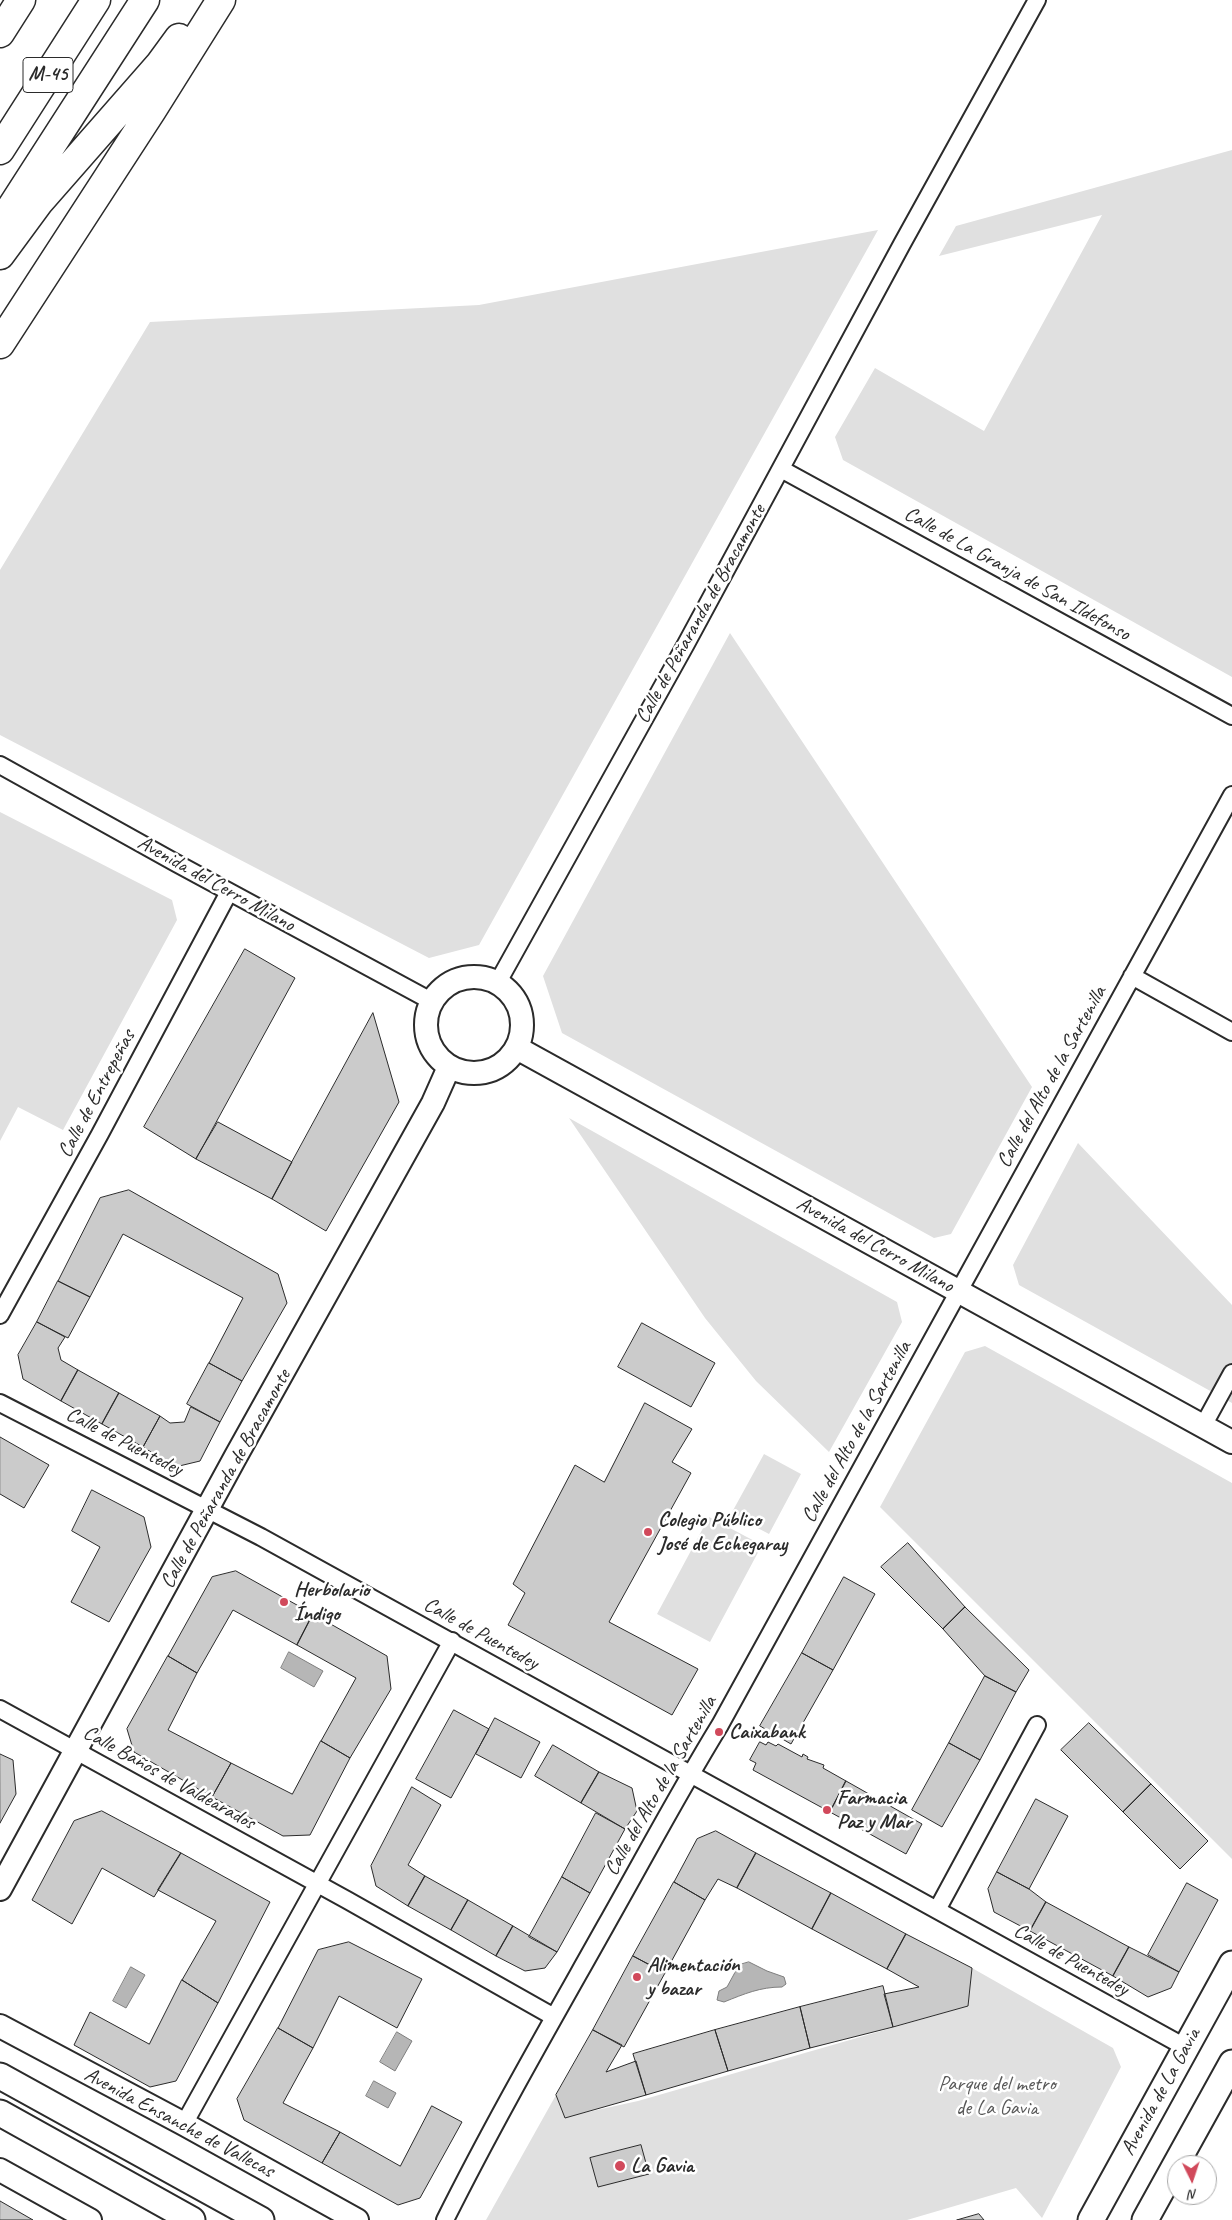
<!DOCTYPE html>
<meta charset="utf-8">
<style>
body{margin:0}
#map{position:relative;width:1232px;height:2220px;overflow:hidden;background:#fff;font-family:Caveat,sans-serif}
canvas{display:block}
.north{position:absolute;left:1167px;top:2155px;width:50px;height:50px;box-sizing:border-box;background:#fff;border:1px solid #aaa;border-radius:50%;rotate:176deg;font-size:14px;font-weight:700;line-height:20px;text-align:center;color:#2b2b2b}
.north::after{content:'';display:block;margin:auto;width:18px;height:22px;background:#d1495b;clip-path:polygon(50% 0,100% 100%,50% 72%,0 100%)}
</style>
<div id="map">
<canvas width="1232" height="2220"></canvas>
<div class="north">N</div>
</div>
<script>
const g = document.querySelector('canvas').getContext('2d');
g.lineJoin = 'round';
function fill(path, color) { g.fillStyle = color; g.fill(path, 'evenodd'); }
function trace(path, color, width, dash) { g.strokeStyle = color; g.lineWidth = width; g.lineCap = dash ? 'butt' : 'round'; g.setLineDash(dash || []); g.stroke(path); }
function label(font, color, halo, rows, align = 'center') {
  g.font = font + ' Caveat,sans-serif'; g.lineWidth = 5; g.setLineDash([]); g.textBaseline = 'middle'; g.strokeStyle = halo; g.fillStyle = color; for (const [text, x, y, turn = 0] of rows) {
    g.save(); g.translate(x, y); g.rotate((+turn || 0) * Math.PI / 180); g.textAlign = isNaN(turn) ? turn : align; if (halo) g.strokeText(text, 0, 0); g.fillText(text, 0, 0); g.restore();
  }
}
fill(new Path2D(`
 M 1232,150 L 1232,677 L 843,460 L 835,437 L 875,368 L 984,431 L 1102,215 L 939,256 L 956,226 Z
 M 878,230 L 479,945 L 429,958 L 0,735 L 0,570 L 150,322 L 479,305 Z
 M 730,633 L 1032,1087 L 951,1234 L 934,1238 L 562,1033 L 543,976 Z
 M 0,812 L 172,900 L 177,920 L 63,1130 L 18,1107 L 0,1141 Z
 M 569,1118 L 897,1302 L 902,1322 L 829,1452 L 756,1381 L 705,1318 Z
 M 1078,1143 L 1232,1305 L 1232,1403 L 1019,1285 L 1013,1265 Z
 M 985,1346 L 1232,1483 L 1232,1859 L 880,1507 L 965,1352 Z
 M 764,1454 L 801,1474 L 769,1534 L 731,1514 Z
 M 709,1517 L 762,1545 L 710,1642 L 657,1614 Z
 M 972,1968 L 1113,2048 L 1121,2067 L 1042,2218 L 1016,2188 L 907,2220 L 486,2220 L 556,2095 L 565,2117 L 638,2101 L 968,2006 Z`), '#e0e0e0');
const water = new Path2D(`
 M 289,1652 L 323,1671 L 314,1687 L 281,1668 Z
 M 749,1962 L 767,1971 L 784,1977 L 786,1984 L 782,1987 C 760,1987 744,1994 724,2002 L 717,2000 L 719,1991 L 727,1987 L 739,1965 Z
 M 131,1967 L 145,1975 L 126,2008 L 113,2001 Z
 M 397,2032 L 412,2041 L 395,2071 L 380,2062 Z
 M 374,2081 L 396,2093 L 388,2108 L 366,2096 Z`);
fill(water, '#b6b6b6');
trace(water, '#7e7e7e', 1);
const building = new Path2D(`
 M 245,949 L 295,978 L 196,1159 L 144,1127 Z
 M 373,1013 L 399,1102 L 326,1231 L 272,1199 Z
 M 218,1122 L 292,1162 L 272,1199 L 196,1159 Z
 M 129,1190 L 278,1274 L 287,1303 L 242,1381 L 209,1363 L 243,1298 L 123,1234 L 90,1297 L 58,1281 L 100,1198 Z
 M 58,1281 L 90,1297 L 68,1338 L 37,1322 Z
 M 37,1322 L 65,1337 L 58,1348 L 61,1360 L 78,1370 L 61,1401 L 23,1379 L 18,1355 Z
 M 642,1323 L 715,1363 L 691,1407 L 618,1367 Z
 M 209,1363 L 242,1381 L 220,1422 L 187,1404 Z
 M 78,1370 L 119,1393 L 102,1424 L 61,1401 Z
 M 119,1393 L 160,1416 L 143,1447 L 102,1424 Z
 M 645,1403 L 692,1429 L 672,1462 L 691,1473 L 609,1622 L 698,1669 L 672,1715 L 508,1625 L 525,1593 L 513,1584 L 575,1465 L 604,1482 Z
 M 191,1407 L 220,1422 L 200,1461 L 175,1467 L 143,1447 L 160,1416 L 170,1423 L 184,1422 Z
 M 0,1437 L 49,1465 L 24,1508 L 0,1494 Z
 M 92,1490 L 144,1517 L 151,1547 L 109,1622 L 71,1602 L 100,1547 L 72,1531 Z
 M 908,1543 L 965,1607 L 943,1629 L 881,1567 Z
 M 236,1571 L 313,1614 L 297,1645 L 233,1610 L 197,1673 L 168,1656 L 212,1577 Z
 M 844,1577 L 875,1594 L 833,1670 L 802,1653 Z
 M 965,1607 L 1029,1670 L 1016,1692 L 985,1676 L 943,1629 Z
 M 313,1614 L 387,1656 L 391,1689 L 350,1758 L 321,1741 L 356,1678 L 297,1645 Z
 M 802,1653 L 833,1670 L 791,1744 L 760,1726 Z
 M 168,1656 L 197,1673 L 168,1730 L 231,1763 L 212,1797 L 134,1752 L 127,1729 Z
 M 985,1676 L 1016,1692 L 980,1760 L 949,1743 Z
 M 454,1710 L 489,1729 L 451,1798 L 416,1779 Z
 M 495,1718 L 540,1742 L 521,1778 L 476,1754 Z
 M 1089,1723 L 1151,1784 L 1123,1812 L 1061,1750 Z
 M 321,1741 L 350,1758 L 310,1835 L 283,1836 L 212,1797 L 231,1763 L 292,1794 Z
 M 760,1742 L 766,1745 L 768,1742 L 776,1746 L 778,1744 L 802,1757 L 803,1754 L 808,1757 L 807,1759 L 824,1765 L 823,1768 L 846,1781 L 830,1812 L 753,1770 L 756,1763 L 750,1760 Z
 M 949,1743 L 980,1760 L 942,1827 L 912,1810 Z
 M 553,1745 L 599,1772 L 581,1803 L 535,1776 Z
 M 0,1754 L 13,1760 L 16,1794 L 0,1823 Z
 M 599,1772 L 632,1788 L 637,1811 L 625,1829 L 581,1803 Z
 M 846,1781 L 922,1824 L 906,1854 L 830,1812 Z
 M 1151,1784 L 1208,1841 L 1180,1869 L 1123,1812 Z
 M 412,1787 L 441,1805 L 408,1865 L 425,1876 L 408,1906 L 376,1886 L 371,1866 Z
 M 1036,1799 L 1068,1816 L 1029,1889 L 997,1872 Z
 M 102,1811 L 181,1853 L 154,1897 L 102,1868 L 72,1924 L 32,1900 L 74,1821 Z
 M 596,1813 L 625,1829 L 590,1893 L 562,1877 Z
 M 716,1831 L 756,1853 L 737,1888 L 718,1879 L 705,1900 L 674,1882 L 697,1839 Z
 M 181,1853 L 270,1902 L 218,2003 L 182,1980 L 216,1921 L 158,1890 Z
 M 756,1853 L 831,1893 L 812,1929 L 737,1888 Z
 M 997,1872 L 1029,1889 L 1046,1902 L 1030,1931 L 994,1912 L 988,1889 Z
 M 425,1876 L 468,1900 L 451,1930 L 408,1906 Z
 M 562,1877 L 590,1893 L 557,1952 L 529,1937 Z
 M 674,1882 L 705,1900 L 665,1973 L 633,1956 Z
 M 1187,1883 L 1218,1900 L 1179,1972 L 1148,1955 Z
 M 831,1893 L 906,1934 L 887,1969 L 812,1929 Z
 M 468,1900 L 513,1926 L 496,1956 L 451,1930 Z
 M 1046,1902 L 1129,1947 L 1113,1976 L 1030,1931 Z
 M 513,1926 L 557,1952 L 545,1968 L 525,1971 L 496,1956 Z
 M 906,1934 L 972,1968 L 968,2006 L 893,2027 L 884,1994 L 919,1987 L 887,1969 Z
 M 349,1942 L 422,1979 L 397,2028 L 339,1996 L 313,2048 L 278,2028 L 318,1950 Z
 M 1129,1947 L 1179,1972 L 1171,1988 L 1148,1997 L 1113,1976 Z
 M 633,1956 L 665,1973 L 624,2047 L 593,2030 Z
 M 182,1980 L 218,2003 L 176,2081 L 150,2087 L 74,2045 L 90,2012 L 149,2044 Z
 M 883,1986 L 893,2027 L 810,2048 L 800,2007 Z
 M 800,2007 L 810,2048 L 728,2071 L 715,2030 Z
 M 278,2028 L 313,2048 L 283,2103 L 340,2132 L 322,2163 L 244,2120 L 237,2099 Z
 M 593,2030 L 622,2045 L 606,2072 L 636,2061 L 646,2095 L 565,2118 L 556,2095 Z
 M 715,2030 L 728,2071 L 646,2095 L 633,2054 Z
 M 432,2106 L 462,2122 L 420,2198 L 398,2205 L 322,2163 L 340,2132 L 400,2166 Z
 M 641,2145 L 649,2174 L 598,2187 L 590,2158 Z
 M 0,2201 L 33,2220 L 0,2220 Z
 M 979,2214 L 984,2220 L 957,2220 Z`);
fill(building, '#cbcbcb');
trace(building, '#2b2b2b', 1);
const street = new Path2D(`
 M 781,469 L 1232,716
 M 0,765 L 176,863 L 433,1002
 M 1132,976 L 1232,1032
 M 498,982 L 686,644 L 902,244 L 1037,0
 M 0,1315 L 100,1134 L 229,892
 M 0,1403 L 261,1537 L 1185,2047
 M 1203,1426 L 1232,1373
 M 0,1709 L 347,1900 L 554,2017
 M 937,1910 L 1037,1725
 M 184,2124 L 452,1641
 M 445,2220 C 495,2120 551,2023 606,1925 C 644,1858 680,1790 720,1725 L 1232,795`);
const secondary = new Path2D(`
 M426 1025a48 48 0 1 1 96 0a48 48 0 1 1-96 0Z
 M 517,1048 L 1232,1442
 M 0,1889 L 236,1456 L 433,1103 L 449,1067
 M 0,2026 L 184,2124 L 357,2220
 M 0,2170 L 90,2220`);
const primary = new Path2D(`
 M 0,2076 L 261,2220
 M 0,2113 L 192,2220
 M 1091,2220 L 1232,1964
 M 1145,2220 L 1232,2063`);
const highway = new Path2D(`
 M 0,33 L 21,0
 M 0,150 L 96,0
 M 0,225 L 145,0
 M 0,255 L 39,202 L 160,64 L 179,38
 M 0,344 L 152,110 L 221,0`);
trace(street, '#2b2b2b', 20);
trace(secondary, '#2b2b2b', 26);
trace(primary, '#2b2b2b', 29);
trace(highway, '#2b2b2b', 31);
trace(street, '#fff', 16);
trace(secondary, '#fff', 22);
trace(primary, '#fff', 25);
trace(highway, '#fff', 28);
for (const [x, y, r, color] of [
 [648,1532,5,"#d1495b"],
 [284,1602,5,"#d1495b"],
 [719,1732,5,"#d1495b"],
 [827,1810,5,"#d1495b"],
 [637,1977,5,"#d1495b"],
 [620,2166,6,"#d1495b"]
]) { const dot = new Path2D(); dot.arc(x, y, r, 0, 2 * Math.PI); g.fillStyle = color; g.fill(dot); trace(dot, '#fff', 2); }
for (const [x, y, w] of [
 [48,75,50]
]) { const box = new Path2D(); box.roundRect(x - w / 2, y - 17.5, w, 35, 4); g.fillStyle = '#fff'; g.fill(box); trace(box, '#2b2b2b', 1); }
label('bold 20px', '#2b2b2b', null, [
 ["M-45",48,75]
]);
label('21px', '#2b2b2b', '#fff', [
 ["Calle de La Granja de San Ildefonso",1017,574,29],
 ["Calle de Peñaranda de Bracamonte",701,614,-61],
 ["Avenida del Cerro Milano",216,884,29],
 ["Calle del Alto de la Sartenilla",1052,1077,-61],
 ["Calle de Entrepeñas",97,1094,-62],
 ["Avenida del Cerro Milano",875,1245,29],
 ["Calle del Alto de la Sartenilla",857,1432,-61],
 ["Calle de Puentedey",124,1442,27],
 ["Calle de Peñaranda de Bracamonte",226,1479,-61],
 ["Calle de Puentedey",481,1634,29],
 ["Calle Baños de Valdearados",169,1778,29],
 ["Calle del Alto de la Sartenilla",661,1786,-60],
 ["Calle de Puentedey",1071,1960,29],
 ["Avenida de La Gavia",1161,2092,-61],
 ["Avenida Ensanche de Vallecas",179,2123,28]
]);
label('bold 21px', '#2b2b2b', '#fff', [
 ["Colegio Público",658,1520],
 ["José de Echegaray",658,1544],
 ["Herbolario",294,1590],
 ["Índigo",294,1614],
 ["Caixabank",729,1732],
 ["Farmacia",837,1798],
 ["Paz y Mar",837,1822],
 ["Alimentación",647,1965],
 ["y bazar",647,1989],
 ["La Gavia",631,2166]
], 'left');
label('21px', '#585858', '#fff', [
 ["Parque del metro",997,2084],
 ["de La Gavia",997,2108]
]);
</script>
